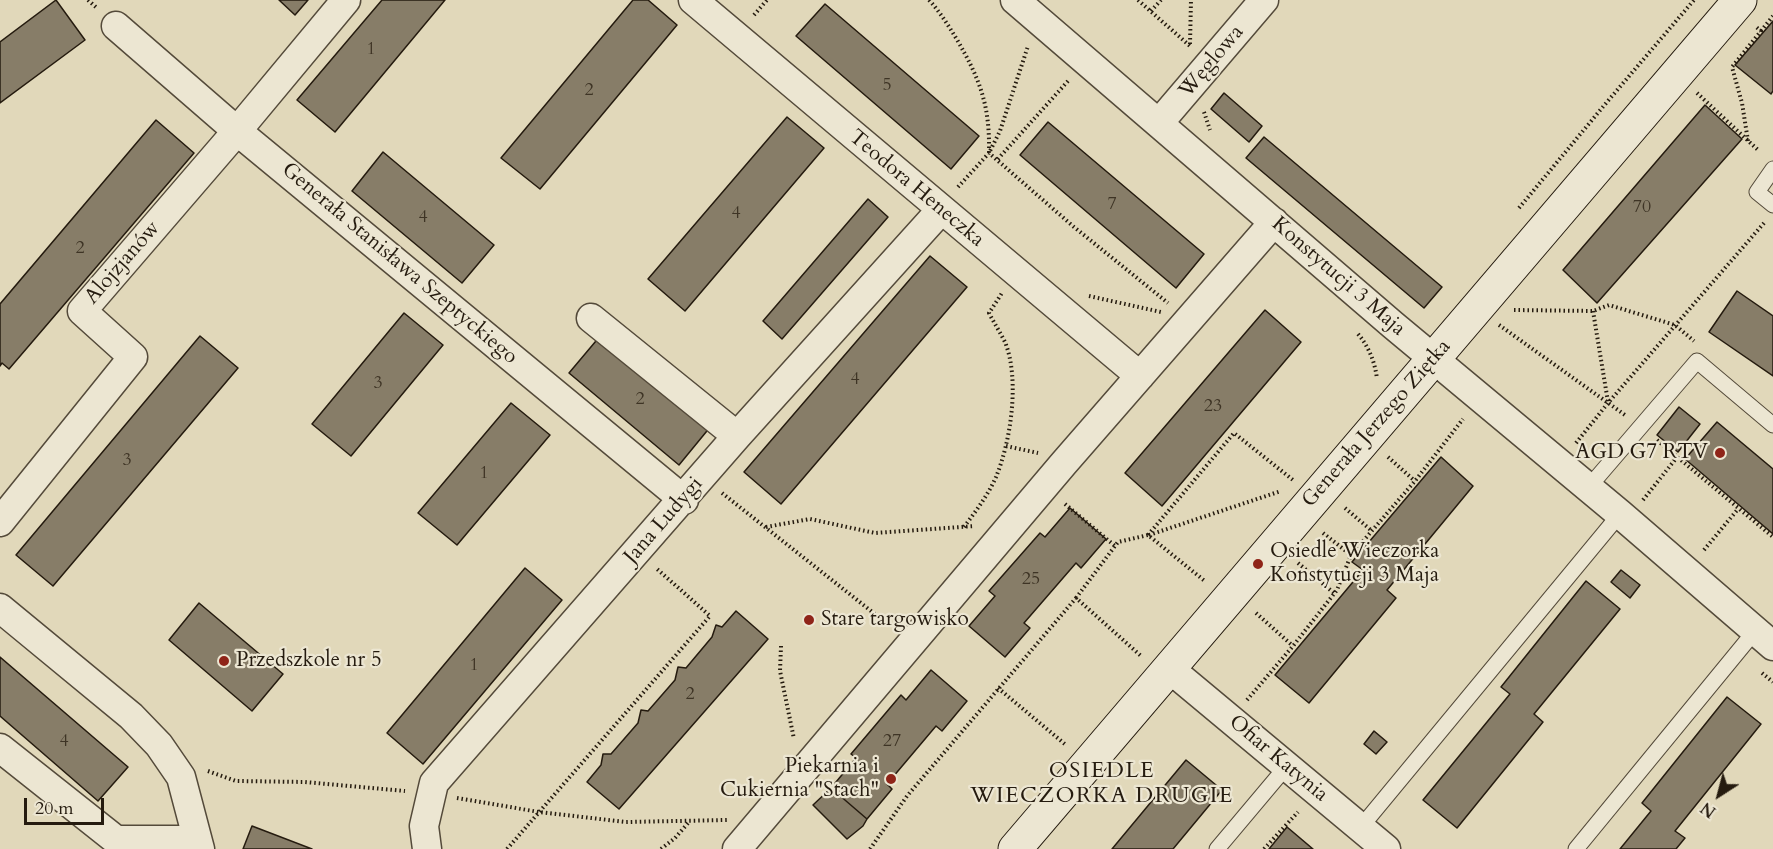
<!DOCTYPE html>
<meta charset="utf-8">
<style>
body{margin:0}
#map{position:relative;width:1773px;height:849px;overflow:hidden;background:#e1d8ba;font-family:Cardo,serif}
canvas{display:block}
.north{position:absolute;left:1689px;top:765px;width:60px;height:60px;-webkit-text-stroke:4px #ece6d2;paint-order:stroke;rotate:216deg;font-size:16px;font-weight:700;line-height:24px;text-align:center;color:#251b0f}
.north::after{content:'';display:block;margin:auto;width:21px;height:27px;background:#251b0f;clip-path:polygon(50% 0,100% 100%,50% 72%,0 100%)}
.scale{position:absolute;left:24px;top:798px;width:80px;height:27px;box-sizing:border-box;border:3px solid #251b0f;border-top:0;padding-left:8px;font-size:18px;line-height:21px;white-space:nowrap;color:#251b0f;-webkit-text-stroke:4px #ece6d2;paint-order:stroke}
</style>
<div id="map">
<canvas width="1773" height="849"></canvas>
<div class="north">N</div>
<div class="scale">20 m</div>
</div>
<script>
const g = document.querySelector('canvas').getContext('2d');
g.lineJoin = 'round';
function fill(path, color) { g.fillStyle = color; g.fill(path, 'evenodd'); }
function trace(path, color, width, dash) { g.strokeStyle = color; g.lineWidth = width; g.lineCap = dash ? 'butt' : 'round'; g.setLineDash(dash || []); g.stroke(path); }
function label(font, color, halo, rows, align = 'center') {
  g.font = font + ' Cardo,serif'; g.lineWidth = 4.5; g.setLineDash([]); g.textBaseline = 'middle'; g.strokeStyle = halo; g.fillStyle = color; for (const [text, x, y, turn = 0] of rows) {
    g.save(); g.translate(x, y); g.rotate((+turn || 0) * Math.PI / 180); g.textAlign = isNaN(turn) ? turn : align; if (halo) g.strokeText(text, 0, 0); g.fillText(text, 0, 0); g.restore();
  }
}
const building = new Path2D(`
 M 56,0 L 85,40 L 0,103 L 0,42 Z
 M 279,0 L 308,0 L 295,15 Z
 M 382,0 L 445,0 L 335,132 L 297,100 Z
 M 633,0 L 648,0 L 677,25 L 540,189 L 501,158 Z
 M 825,4 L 979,136 L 951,169 L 796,36 Z
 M 1773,21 L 1773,91 L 1771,94 L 1735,65 Z
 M 1224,93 L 1262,126 L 1249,142 L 1211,109 Z
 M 1705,105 L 1742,139 L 1597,303 L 1563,270 Z
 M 787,117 L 824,148 L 685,311 L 648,279 Z
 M 156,120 L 194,153 L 9,369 L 2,363 L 0,366 L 0,304 Z
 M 1048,122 L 1204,254 L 1176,288 L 1020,155 Z
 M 1264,137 L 1442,287 L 1424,308 L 1246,158 Z
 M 383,152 L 494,245 L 462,283 L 352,191 Z
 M 868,199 L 888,217 L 782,339 L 763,321 Z
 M 930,256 L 967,287 L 781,504 L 744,472 Z
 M 1737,291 L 1773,316 L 1773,376 L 1709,332 Z
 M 1265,310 L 1301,342 L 1162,506 L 1125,473 Z
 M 404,313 L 443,345 L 351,456 L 312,424 Z
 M 601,335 L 711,426 L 679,465 L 569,373 Z
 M 200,336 L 238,368 L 53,586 L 16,555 Z
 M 511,403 L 550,435 L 457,545 L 418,513 Z
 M 1679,407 L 1700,424 L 1678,452 L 1657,435 Z
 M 1717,422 L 1773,469 L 1773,534 L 1685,459 Z
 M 1441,457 L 1473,486 L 1387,590 L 1396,598 L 1309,703 L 1275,675 L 1363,570 L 1352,562 Z
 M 1070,508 L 1106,539 L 1081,568 L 1076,563 L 1024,623 L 1030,628 L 1005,657 L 969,626 L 995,596 L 989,591 L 1040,533 L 1045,537 Z
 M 525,568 L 562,600 L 423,764 L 387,733 Z
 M 1621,570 L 1640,585 L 1630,598 L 1611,582 Z
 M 1586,581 L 1620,609 L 1534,714 L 1543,722 L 1457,828 L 1423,800 L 1510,694 L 1501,687 Z
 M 199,603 L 283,674 L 252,711 L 169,640 Z
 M 736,611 L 768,639 L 619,809 L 587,782 L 601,765 L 603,754 L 611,754 L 638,723 L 641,710 L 648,711 L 675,680 L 678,667 L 686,668 L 712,637 L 716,625 L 722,627 Z
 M 0,657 L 128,767 L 98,801 L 0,716 Z
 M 931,670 L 967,701 L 942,731 L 936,726 L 887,784 L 892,789 L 867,819 L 831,788 L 856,758 L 851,754 L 901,695 L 906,700 Z
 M 1727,697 L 1761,724 L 1675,831 L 1685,838 L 1676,849 L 1620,849 L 1651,811 L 1642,803 Z
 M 1374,731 L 1387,742 L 1376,754 L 1364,744 Z
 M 1186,760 L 1222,790 L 1173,849 L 1112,849 Z
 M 831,788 L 867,819 L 863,826 L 847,839 L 813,805 Z
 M 252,826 L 312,849 L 243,849 Z
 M 1287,827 L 1313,849 L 1269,849 Z`);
fill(building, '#877d68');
trace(building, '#251b0f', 1.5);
const lane = new Path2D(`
 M 1773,169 L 1757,192 L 1773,205
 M 1588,488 L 1697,361 L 1773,425
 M 1361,827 L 1620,514
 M 1217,849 L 1286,767
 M 1576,849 L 1755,631`);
const street = new Path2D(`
 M 693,0 L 1140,376
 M 1015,0 L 1393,325 L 1620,514 L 1773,646
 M 116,26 L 237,131 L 684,500
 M 1159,123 L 1264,0
 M 591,318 L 737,436
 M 0,522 L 133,357 L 82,311 L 237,131 L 346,0
 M 0,608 L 131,716 L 159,745 L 181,777 L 200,849
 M 1170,669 L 1386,849
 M 0,748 L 116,840 L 197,840
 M 427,849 L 424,826 L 434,783 L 737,436 L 941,210
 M 737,849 L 1064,463 L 1274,222`);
const secondary = new Path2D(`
 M 1015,849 L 1740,0`);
trace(lane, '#544a3a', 17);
trace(street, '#544a3a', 31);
trace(secondary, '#251b0f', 35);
trace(new Path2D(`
 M 88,0 L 98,9
 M 929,0 C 940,12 948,25 956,38 C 980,79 990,105 989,153 L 1000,131 L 1028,46
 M 1138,0 L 1191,47
 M 1151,11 L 1161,0
 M 754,15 L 767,0
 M 1761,31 L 1773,16
 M 1190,44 L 1191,0
 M 1068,81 L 997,160 L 1074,227 L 1168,303
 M 1697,93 L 1758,150
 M 1204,112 L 1210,130
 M 1748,141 L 1742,103 L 1732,67 L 1761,31 L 1755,26
 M 958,187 L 989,153 L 997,160
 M 1519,208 L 1607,102 L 1694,0
 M 1089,296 L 1161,312
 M 1514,310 L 1593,311 L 1609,305 L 1675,325 L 1694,341
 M 1593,311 L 1608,402
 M 1499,325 L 1625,415
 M 1358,334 C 1369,347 1375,362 1377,379
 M 1657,440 L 1773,537
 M 1576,443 L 1608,403 L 1764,223
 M 1006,446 L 1038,453
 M 1388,457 L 1415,481
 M 722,493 L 890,626
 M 1643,500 L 1678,456
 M 1065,504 L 1115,546
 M 1345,508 L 1372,531
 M 766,527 L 810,519 L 875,533 L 975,526
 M 964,527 C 976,511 988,495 996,477 C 1011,441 1020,379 1005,342 C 1000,332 994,323 989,313 L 1002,293
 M 1323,533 L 1351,555
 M 1148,535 L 1234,433 L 1293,480
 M 1149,535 L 1281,491
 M 1704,550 L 1738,509
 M 1298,563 L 1334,593
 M 1076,598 L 1118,542 L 1148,535 L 1206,582
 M 1256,613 L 1293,646
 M 781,646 L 780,671 L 794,739
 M 1762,673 L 1773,682
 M 998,688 L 1066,745
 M 1247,700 L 1293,646 L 1337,590 L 1351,555 L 1415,481 L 1463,419
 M 208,771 L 236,781 L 305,782 L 405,791
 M 457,798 L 539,812 L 626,822 L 727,820
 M 507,849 L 710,616 L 656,568
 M 661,849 L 675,838 L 689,822
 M 870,849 L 907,796 L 1076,598 L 1141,656
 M 1264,849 L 1298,812`), '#251b0f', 4, [1.5, 3]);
trace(lane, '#ece6d2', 15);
trace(street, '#ece6d2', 28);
trace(secondary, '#ece6d2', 33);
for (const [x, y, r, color] of [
 [1720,453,6,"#8f2418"],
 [1258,564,6,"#8f2418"],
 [809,620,6,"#8f2418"],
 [224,661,6,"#8f2418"],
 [891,779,6,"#8f2418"]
]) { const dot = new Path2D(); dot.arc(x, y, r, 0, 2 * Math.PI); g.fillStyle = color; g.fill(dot); trace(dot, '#ece6d2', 2); }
label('18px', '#3e3425', null, [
 ["1",371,50],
 ["5",887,86],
 ["2",589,91],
 ["7",1112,205],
 ["70",1642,208],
 ["4",736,214],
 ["4",423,218],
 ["2",80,249],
 ["4",855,380],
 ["3",378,384],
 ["2",640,400],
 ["23",1213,407],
 ["3",127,461],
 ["1",484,474],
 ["25",1031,580],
 ["1",474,666],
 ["2",690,695],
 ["4",64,742],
 ["27",892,742]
]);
label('21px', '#251b0f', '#ece6d2', [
 ["Węglowa",1212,62,-50],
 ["Teodora Heneczka",916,189,40],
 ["Alojzjanów",123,263,-49],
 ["Generała Stanisława Szeptyckiego",399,264,40],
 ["Konstytucji 3 Maja",1338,277,41],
 ["Generała Jerzego Ziętka",1377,424,-49],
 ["Jana Ludygi",664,521,-49],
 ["Ofiar Katynia",1278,759,40]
]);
label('21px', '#251b0f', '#ece6d2', [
 ["AGD G7 RTV",1708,453,"right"],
 ["Osiedle Wieczorka",1270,552],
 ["Konstytucji 3 Maja",1270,576],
 ["Stare targowisko",821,620],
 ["Przedszkole nr 5",236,661],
 ["Piekarnia i",879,767,"right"],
 ["Cukiernia \"Stach\"",879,791,"right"]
], 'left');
g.letterSpacing = '1.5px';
label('22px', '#251b0f', '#ece6d2', [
 ["OSIEDLE",1102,772],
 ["WIECZORKA DRUGIE",1102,797]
]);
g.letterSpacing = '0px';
</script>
